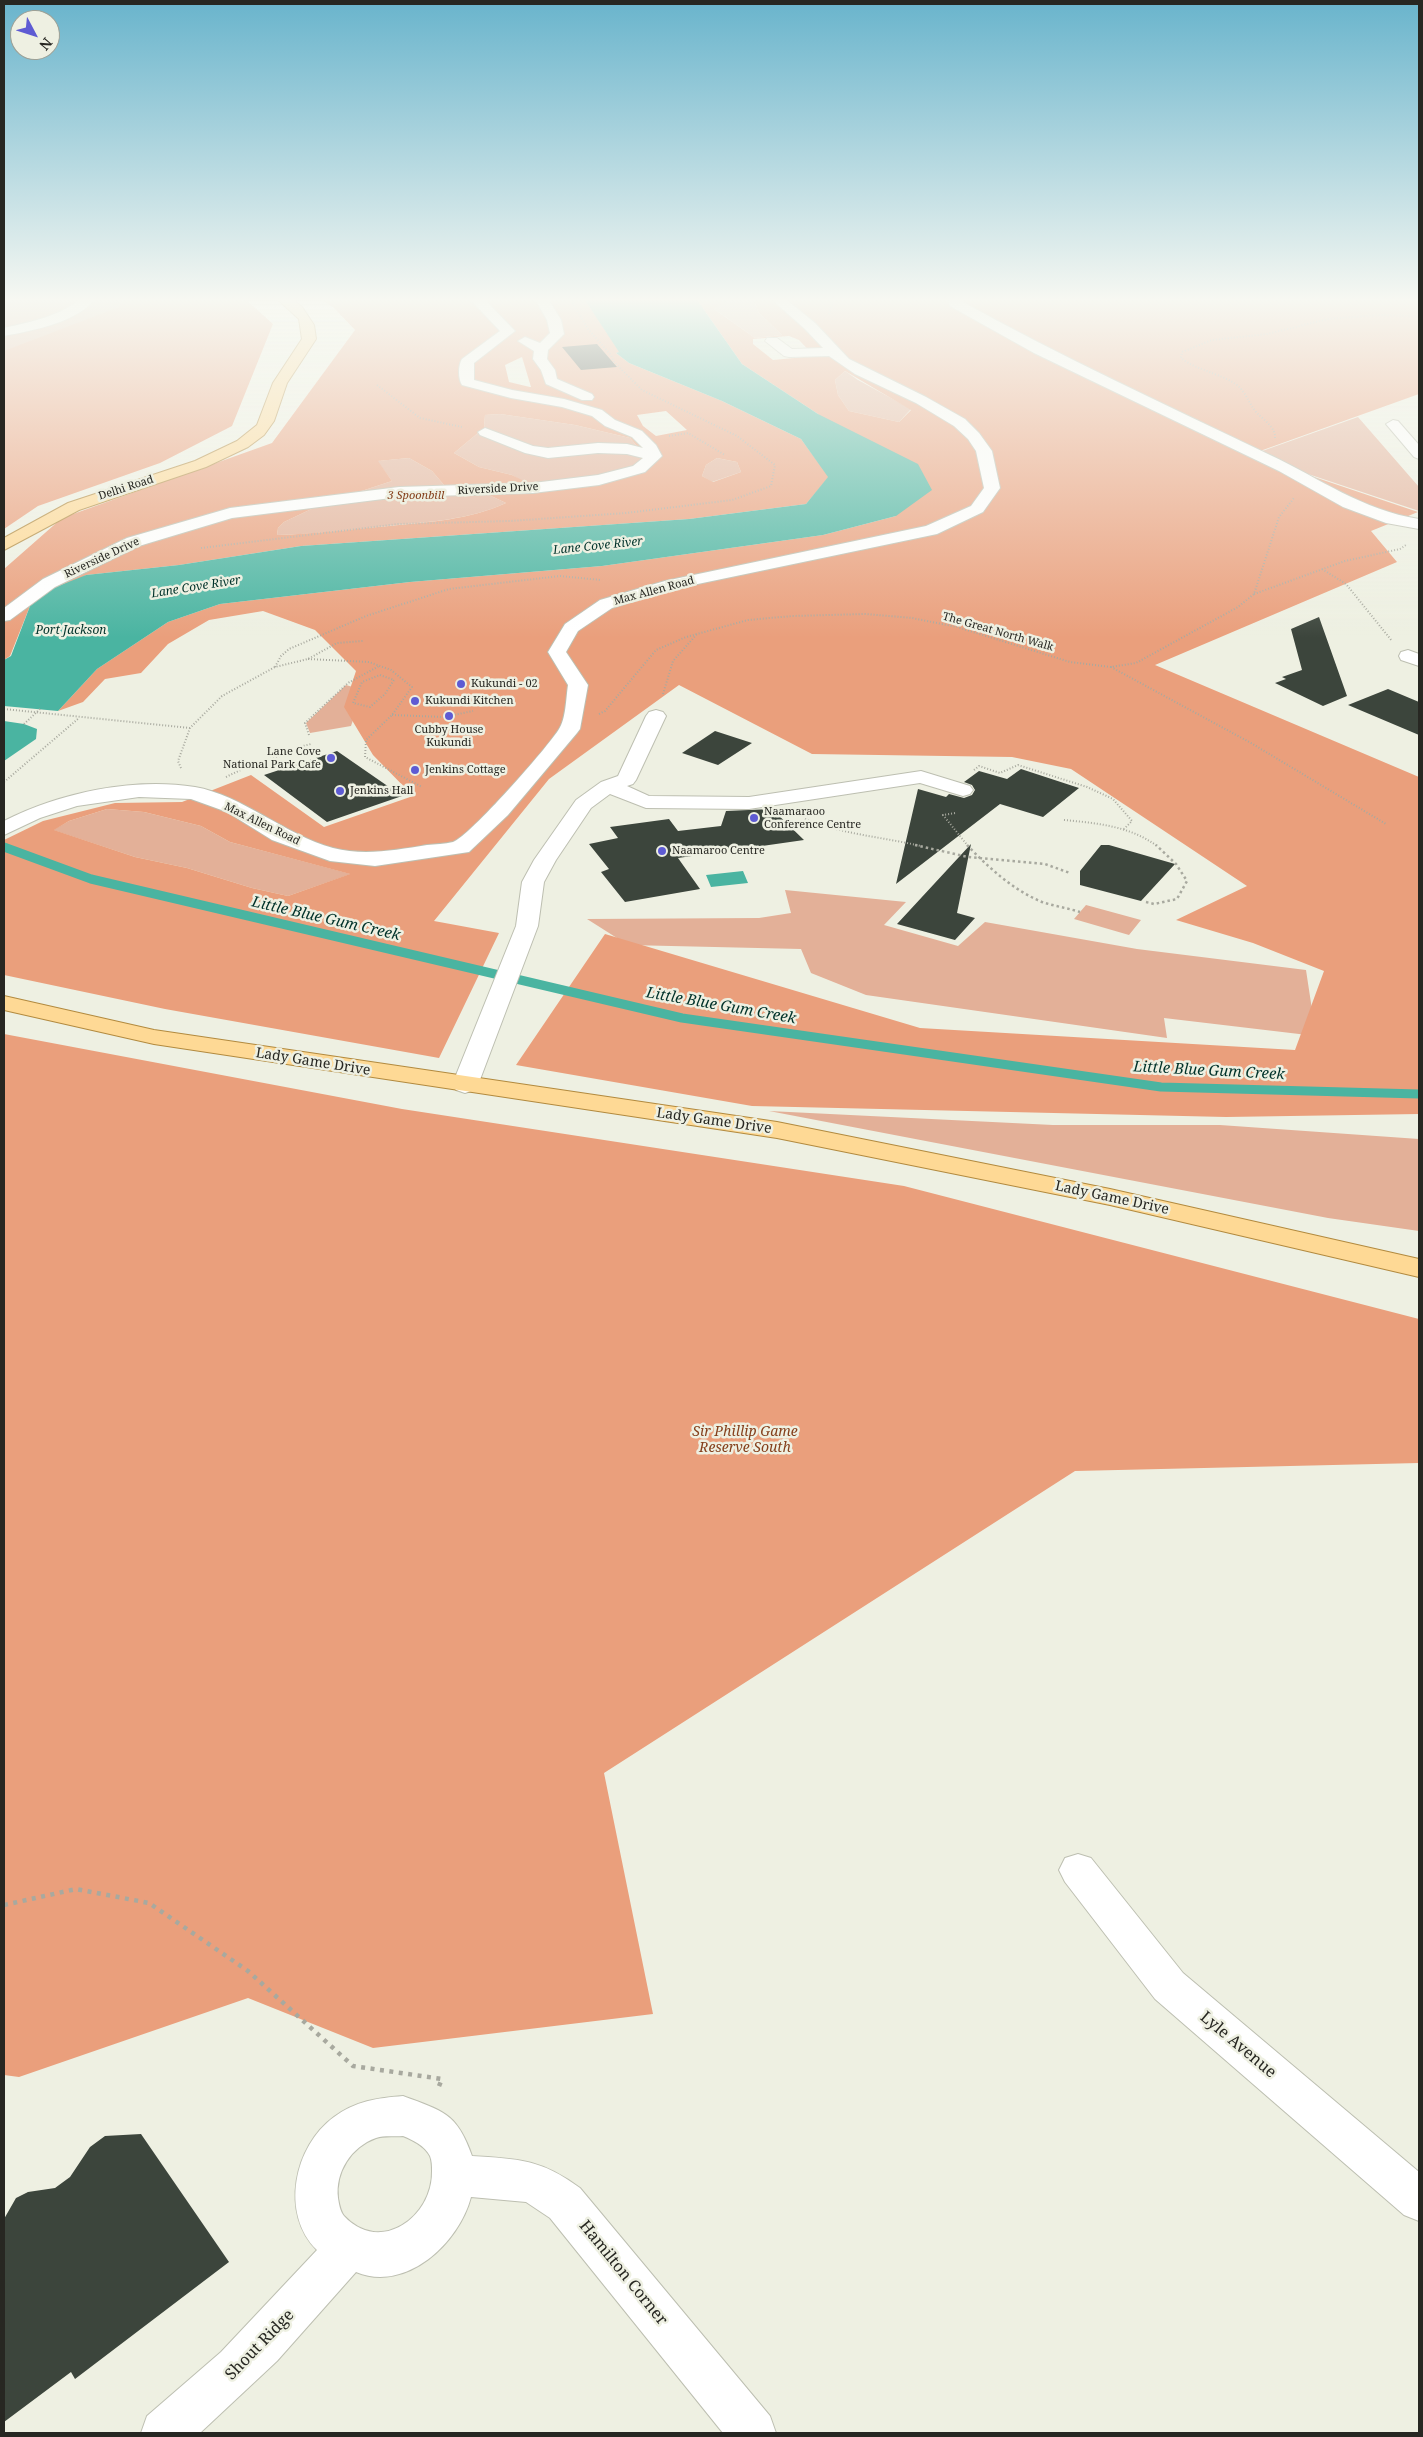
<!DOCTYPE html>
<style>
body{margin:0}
#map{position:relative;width:1423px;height:2437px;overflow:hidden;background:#eef0e2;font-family:"Noto Serif",serif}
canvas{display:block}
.frame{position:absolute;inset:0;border:5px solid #272722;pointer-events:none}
.north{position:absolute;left:10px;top:10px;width:50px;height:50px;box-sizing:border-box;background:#eef0e2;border:1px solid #9ea095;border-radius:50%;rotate:130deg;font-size:14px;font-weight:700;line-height:20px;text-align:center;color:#272722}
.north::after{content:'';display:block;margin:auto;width:18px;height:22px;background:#5e5bd3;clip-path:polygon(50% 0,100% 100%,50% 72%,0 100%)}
</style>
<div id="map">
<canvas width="1423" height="2437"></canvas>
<div class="frame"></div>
<div class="north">N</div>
</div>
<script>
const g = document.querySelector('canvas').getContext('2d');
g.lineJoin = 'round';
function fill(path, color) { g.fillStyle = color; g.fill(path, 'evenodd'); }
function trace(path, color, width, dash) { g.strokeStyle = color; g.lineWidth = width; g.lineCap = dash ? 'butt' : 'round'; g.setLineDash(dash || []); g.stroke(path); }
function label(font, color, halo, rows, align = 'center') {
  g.font = font + ' "Noto Serif",serif'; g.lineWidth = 5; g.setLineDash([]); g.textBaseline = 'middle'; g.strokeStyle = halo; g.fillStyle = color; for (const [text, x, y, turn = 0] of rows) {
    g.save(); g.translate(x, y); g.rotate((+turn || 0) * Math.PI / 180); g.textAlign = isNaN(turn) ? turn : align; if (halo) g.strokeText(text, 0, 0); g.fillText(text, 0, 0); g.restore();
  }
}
fill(new Path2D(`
 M 4,297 L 206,297 L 4,423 Z
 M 729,297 L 752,297 L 759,313 L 782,335 L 755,338 L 713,308 L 725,302 Z
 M 845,371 L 858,380 L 911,409 L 899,422 L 849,411 L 838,395 L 835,380 Z
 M 500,414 L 575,425 L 630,438 L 652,464 L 599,480 L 533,488 L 512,475 L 479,467 L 454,453 L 484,428 L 485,415 Z
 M 1358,417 L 1419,487 L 1419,511 L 1251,455 Z
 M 409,458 L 432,471 L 444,485 L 470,486 L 506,503 C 469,520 428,522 387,526 C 350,530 314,534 277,535 L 278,528 L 284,522 L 322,504 L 392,481 L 377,461 Z
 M 717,458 L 737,462 L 741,472 L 712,482 L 702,476 L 706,465 Z
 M 346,685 L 363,690 L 351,726 L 310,733 L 306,723 Z
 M 107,809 L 144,812 L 201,826 L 230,842 L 351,874 L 288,896 L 252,888 L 187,868 L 135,857 L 53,830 L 69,821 Z
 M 785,890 L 906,902 L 884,925 L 958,946 L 985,922 L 1137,949 L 1306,970 L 1316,1036 L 1164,1018 L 1167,1038 L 866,995 L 811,973 L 801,949 L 628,945 L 587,919 L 759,918 L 791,913 Z
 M 1086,905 L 1141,920 L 1129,935 L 1074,919 Z
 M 769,1111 L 1053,1125 L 1220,1125 L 1419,1139 L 1419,1231 L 1328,1218 Z`), '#e3b098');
fill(new Path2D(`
 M 125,297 L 243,297 L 273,324 L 232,426 L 160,463 L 38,506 L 4,529 L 4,351 L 119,307 Z
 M 316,297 L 583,297 L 620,352 L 616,353 L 629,363 L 722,401 L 801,439 L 829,477 L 806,504 L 689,519 L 301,546 L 179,565 L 86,575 L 30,606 L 10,656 L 4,660 L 4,569 L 62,518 L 272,443 L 355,330 L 333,307 ZM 522,357 L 531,387 L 530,387 L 509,382 L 505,365 ZM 666,411 L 687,430 L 656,436 L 643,426 L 637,415 ZM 500,414 L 575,425 L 630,438 L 652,464 L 599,480 L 527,485 L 528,483 L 512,475 L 479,467 L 454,453 L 484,428 L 485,415 ZM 409,458 L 432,471 L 444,485 L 470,486 L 506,503 C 469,520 429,522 389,526 C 351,529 315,534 277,535 L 278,528 L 284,522 L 322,504 L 392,481 L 378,461 ZM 717,458 L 737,462 L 741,472 L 713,482 L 702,476 L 706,465 Z
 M 695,297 L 729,297 L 725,302 L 714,309 L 755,338 L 782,335 L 759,313 L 752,297 L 1419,297 L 1419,394 L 1249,455 L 1418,512 L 1371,531 L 1397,562 L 1155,665 L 1419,777 L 1419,1114 L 1226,1117 L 752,1106 L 516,1065 L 605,934 L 920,1028 L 1295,1050 L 1324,971 L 1253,943 L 1176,920 L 1247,886 L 1071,769 L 1012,757 L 812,754 L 679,685 L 549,779 L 434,921 L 499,933 L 439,1058 L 165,1009 L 4,975 L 4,840 L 43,821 L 115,803 L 182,802 L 251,775 L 324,827 L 413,796 L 373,755 L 344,707 L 356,671 L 315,630 L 263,611 L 209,620 L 168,644 L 141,673 L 105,679 L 83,702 L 58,711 L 97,669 L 168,622 L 220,604 L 410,582 L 602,566 L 823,535 L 896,516 L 818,414 L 742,364 ZM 789,336 L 799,340 L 814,356 L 773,360 L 753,344 L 753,339 ZM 845,371 L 911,410 L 899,422 L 849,411 L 838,395 L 835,380 ZM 107,809 L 144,812 L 201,826 L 230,842 L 350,874 L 288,896 L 252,888 L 187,868 L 135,857 L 54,830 L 69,821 Z
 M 4,1034 L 402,1109 L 904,1186 L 1419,1319 L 1419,1463 L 1075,1471 L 604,1773 L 653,2014 L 373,2048 L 248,1998 L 19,2077 L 4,2075 Z`), '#ea9f7c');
fill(new Path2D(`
 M 583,297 L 695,297 L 742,364 L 818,414 L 918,464 L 932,490 L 896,516 L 823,535 L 602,566 L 410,582 L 220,604 L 168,622 L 97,669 L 58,711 L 4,706 L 4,660 L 11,656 L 30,606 L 46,591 L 86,575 L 179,565 L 301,546 L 689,519 L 806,504 L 828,477 L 801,439 L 722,401 L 629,363 L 616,353 L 619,352 Z
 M 4,721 L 24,724 L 37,729 L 36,739 L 4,761 Z
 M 743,871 L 748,883 L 711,887 L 706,875 Z`), '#4ab4a1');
trace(new Path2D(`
 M 4,847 L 91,879 L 682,1018 L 1161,1087 L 1419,1094`), '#4ab4a1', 9);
fill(new Path2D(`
 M 597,344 L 617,367 L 581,370 L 562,347 Z
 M 1319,617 L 1347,696 L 1323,706 L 1275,683 L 1286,679 L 1282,677 L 1302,670 L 1291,629 Z
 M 1388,689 L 1419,702 L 1419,735 L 1348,705 Z
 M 715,731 L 752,743 L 718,765 L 682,753 Z
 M 337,751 L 402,796 L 327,822 L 264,775 Z
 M 1021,769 L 1079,788 L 1043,817 L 1000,804 L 896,884 L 918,789 L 946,797 L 949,794 L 964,798 L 972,795 L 975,790 L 972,785 L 964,782 L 979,771 L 1007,779 Z
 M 772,809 L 804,840 L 678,858 L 700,889 L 625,902 L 601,872 L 609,869 L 589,844 L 618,838 L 610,827 L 669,819 L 678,831 L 721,826 L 726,811 Z
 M 971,844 L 957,913 L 975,918 L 955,940 L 897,924 Z
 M 1101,845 L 1109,845 L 1175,864 L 1141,901 L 1080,885 L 1080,871 Z
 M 141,2134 L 229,2262 L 75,2379 L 71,2372 L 4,2422 L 4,2219 L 16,2198 L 28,2192 L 55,2188 L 70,2177 L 90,2147 L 105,2136 Z`), '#3c453c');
const minor = new Path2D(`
 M 83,297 L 97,297 C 77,323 34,330 4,336 L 4,328 C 31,322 61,316 83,297 Z
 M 468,297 L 482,297 L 515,331 L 474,363 L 474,380 L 512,390 L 564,399 L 602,410 L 615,420 L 642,431 L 656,445 L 662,456 L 645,472 L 599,485 L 533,493 L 399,497 L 232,518 L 139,546 L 55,587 L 10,620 L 4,621 L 4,608 L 43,579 L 127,538 L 230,508 L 399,487 L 533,483 L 598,475 L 633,466 L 643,458 L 627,454 L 598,453 L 548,458 L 525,453 L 480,435 L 478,432 L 485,428 L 533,446 L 548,448 L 598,443 L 627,444 L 643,448 L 632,437 L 605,426 L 592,416 L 562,407 L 511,398 L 462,385 C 458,379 458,365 462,359 L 500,331 Z
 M 534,297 L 547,297 L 561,320 L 564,334 L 548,350 L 547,359 L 555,370 L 557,379 L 592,394 L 594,397 L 592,400 L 582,400 L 546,384 L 541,370 L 533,359 L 534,351 L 518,341 L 525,337 L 540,343 L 550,333 L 547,320 Z
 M 769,297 L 783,297 L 815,323 L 849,359 L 926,397 L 965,419 L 979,433 L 992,451 L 1000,488 L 983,512 L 937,534 L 669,590 L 612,608 L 578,631 L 566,652 L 588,685 L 580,729 L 577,733 L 508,815 L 469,852 L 375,866 L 330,861 L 272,840 L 227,812 L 191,799 L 139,797 L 77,806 L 40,818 L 4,835 L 4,821 C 59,793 133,777 195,787 C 242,795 285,835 333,848 C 364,856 396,850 427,845 C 435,844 445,844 453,842 C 470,836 548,747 559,729 C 566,719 566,698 568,685 L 548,652 L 565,624 L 600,600 L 665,581 L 926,526 L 971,506 L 984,488 L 976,451 L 968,439 L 954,426 L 916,403 L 855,374 L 829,356 L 789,357 L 784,356 L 765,341 L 767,338 L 777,338 L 792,349 L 823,348 L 805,329 Z
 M 948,297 L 960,297 L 961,301 C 1062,357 1166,405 1270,455 C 1321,479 1362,510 1419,519 L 1419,529 L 1386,523 L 1343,507 L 1279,471 L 1034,353 L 950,306 Z
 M 1393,420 L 1398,421 L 1419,445 L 1419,459 L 1414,457 L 1386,424 Z
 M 1408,650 L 1419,654 L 1419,666 L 1401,660 L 1399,656 L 1401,652 Z
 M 656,710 L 663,712 L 666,716 L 636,780 L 633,784 L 627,786 L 649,796 L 749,797 L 921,771 L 970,786 L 973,790 L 970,794 L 963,796 L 920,783 L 749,809 L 646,808 L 610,794 L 591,808 L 556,860 L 544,882 L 538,926 L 478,1085 L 474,1090 L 465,1093 L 456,1090 L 452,1085 L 516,926 L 522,882 L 534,860 L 576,800 L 601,782 L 618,776 L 646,716 L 649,712 Z
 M 1078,1854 L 1091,1858 L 1183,1973 L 1419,2172 L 1419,2221 L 1404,2215 L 1155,1999 L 1065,1882 L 1059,1870 L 1065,1858 Z
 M 403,2096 C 443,2111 457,2113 472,2156 C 519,2159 541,2159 580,2188 L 770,2416 L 776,2433 L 723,2433 L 550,2218 L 526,2202 L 471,2197 C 459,2243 406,2293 356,2272 L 277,2361 L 200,2433 L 141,2433 L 147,2416 L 221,2352 L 317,2250 C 280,2214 294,2146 334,2117 C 356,2101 377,2098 403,2096 ZM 403,2136 C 413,2140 425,2146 430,2156 C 432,2161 432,2166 432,2171 C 433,2217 380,2255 344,2216 C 340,2211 339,2204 338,2198 C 335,2172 351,2147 376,2138 C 385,2135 394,2137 403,2136 Z`);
const major = new Path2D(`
 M 275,297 L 290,297 L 302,307 L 314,325 L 316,339 L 287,383 L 274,421 L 264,435 L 248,447 L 206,467 L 79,510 L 4,550 L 4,538 L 68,503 L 195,461 L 237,441 L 257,425 L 273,383 L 302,339 L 299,319 Z
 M 4,996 L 154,1030 L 777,1122 L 1110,1189 L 1419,1259 L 1419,1277 L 1110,1205 L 777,1138 L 154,1044 L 4,1010 Z`);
trace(minor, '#bdbfb1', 2);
trace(major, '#b28a3f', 2);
trace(new Path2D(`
 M 829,314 L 834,297
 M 377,385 L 420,418 L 462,427
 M 669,436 L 688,433 L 725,455
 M 1275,438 C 1276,428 1264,420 1258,414 C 1249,405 1247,393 1237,385 C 1220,373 1198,371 1181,358 L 1182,352 L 1212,340 L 1267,334 L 1328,319 L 1380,315 L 1419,316
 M 201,548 L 398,524 L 510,521 L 626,513 L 732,500 L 771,486 L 775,465 L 737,436 L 642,390 L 614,362 L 611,355 L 588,329 L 571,300
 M 1322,569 L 1346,584 L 1392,641
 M 1254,594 L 1345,561 L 1400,549 L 1406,545
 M 308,659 L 369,662 L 391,670 L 412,687 L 392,715 L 366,740 L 365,757 L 422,787
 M 275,667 L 281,656 L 289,649 L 366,616 L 449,589 L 560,576 L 601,580
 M 1111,667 L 1251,743 L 1386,824
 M 380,675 L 394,680 L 385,694 L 370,707 L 353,703 L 362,682 Z
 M 663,694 L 673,661 L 697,634
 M 4,709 L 190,728
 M 599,714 L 605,711 L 656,650 L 686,637 L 748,620 L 792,616 L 865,614 L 912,618 L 957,627 L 1070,662 L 1111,667 L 1136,663 L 1238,607 L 1254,594 L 1279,517 L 1294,498
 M 392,715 L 444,717 L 473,711
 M 24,724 L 40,709
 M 309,735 L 305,723 L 348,683 L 379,666
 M 181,768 L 178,761 L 190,728 L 222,696 L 275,667 L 308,659 L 337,643 L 363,641
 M 974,770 L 979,766 L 1000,773 L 1018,765 L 1087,787 L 1113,799 L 1132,821 L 1124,829
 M 226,777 L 255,763 L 295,752 L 300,750 L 299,747 L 311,744
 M 4,782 L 79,718
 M 955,813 L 943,815 L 968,846
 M 805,819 C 841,834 882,837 921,846
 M 1064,820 C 1096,823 1130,826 1157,846`), '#a8a99f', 2, [1, 2]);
trace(new Path2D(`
 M 915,845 L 968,857 L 1045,864 L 1070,873
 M 967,845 C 988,867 1013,890 1042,902 C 1054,906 1067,908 1080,912
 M 1146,902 L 1154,904 L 1177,899 L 1187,881 L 1176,864 L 1156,845`), '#a8a99f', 2.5, [2.5, 3]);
trace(new Path2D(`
 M 4,1905 L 76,1889 L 149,1903 L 248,1971 L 353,2066 L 442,2079 L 437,2091`), '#a8a99f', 4.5, [4, 5.5]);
fill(minor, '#fff');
fill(major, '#fed995');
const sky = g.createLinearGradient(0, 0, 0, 638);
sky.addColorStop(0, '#69b4cc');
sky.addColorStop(0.47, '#f7f8f2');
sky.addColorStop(1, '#f7f8f200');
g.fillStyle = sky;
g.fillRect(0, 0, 1423, 638);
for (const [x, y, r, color] of [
 [461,684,5,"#5e5bd3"],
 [415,701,5,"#5e5bd3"],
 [449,716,5,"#5e5bd3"],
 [331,758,5,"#5e5bd3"],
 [415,770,5,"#5e5bd3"],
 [340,791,5,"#5e5bd3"],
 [754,818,5,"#5e5bd3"],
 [662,851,5,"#5e5bd3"]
]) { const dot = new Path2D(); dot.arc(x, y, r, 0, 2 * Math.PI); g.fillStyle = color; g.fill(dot); trace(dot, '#eef0e2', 2); }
label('11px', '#272722', '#eef0e2', [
 ["Delhi Road",126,488,-18],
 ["Riverside Drive",498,489,-3],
 ["Riverside Drive",102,558,-25],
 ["Max Allen Road",654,591,-15],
 ["The Great North Walk",998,632,16],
 ["Max Allen Road",262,824,26]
]);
label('italic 11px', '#85401c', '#eef0e2', [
 ["3 Spoonbill",416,496]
]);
label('11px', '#272722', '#eef0e2', [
 ["Kukundi - 02",471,684],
 ["Kukundi Kitchen",425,701],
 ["Cubby House",449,730,"center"],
 ["Kukundi",449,743,"center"],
 ["Lane Cove",321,752,"right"],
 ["National Park Cafe",321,765,"right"],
 ["Jenkins Cottage",425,770],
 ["Jenkins Hall",350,791],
 ["Naamaraoo",764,812],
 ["Conference Centre",764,825],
 ["Naamaroo Centre",672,851]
], 'left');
label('italic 12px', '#00322a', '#eef0e2', [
 ["Lane Cove River",598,546,-6],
 ["Lane Cove River",196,587,-9],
 ["Port Jackson",71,631]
]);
label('14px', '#272722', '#eef0e2', [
 ["Lady Game Drive",313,1062,9],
 ["Lady Game Drive",714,1121,8],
 ["Lady Game Drive",1112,1198,12]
]);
label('italic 14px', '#85401c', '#eef0e2', [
 ["Sir Phillip Game",745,1432],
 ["Reserve South",745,1448]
]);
label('italic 15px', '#00322a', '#eef0e2', [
 ["Little Blue Gum Creek",326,919,13],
 ["Little Blue Gum Creek",721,1006,10],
 ["Little Blue Gum Creek",1209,1071,3]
]);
label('16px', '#272722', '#eef0e2', [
 ["Lyle Avenue",1238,2045,40],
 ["Hamilton Corner",623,2273,51],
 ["Shout Ridge",260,2345,-46]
]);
</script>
